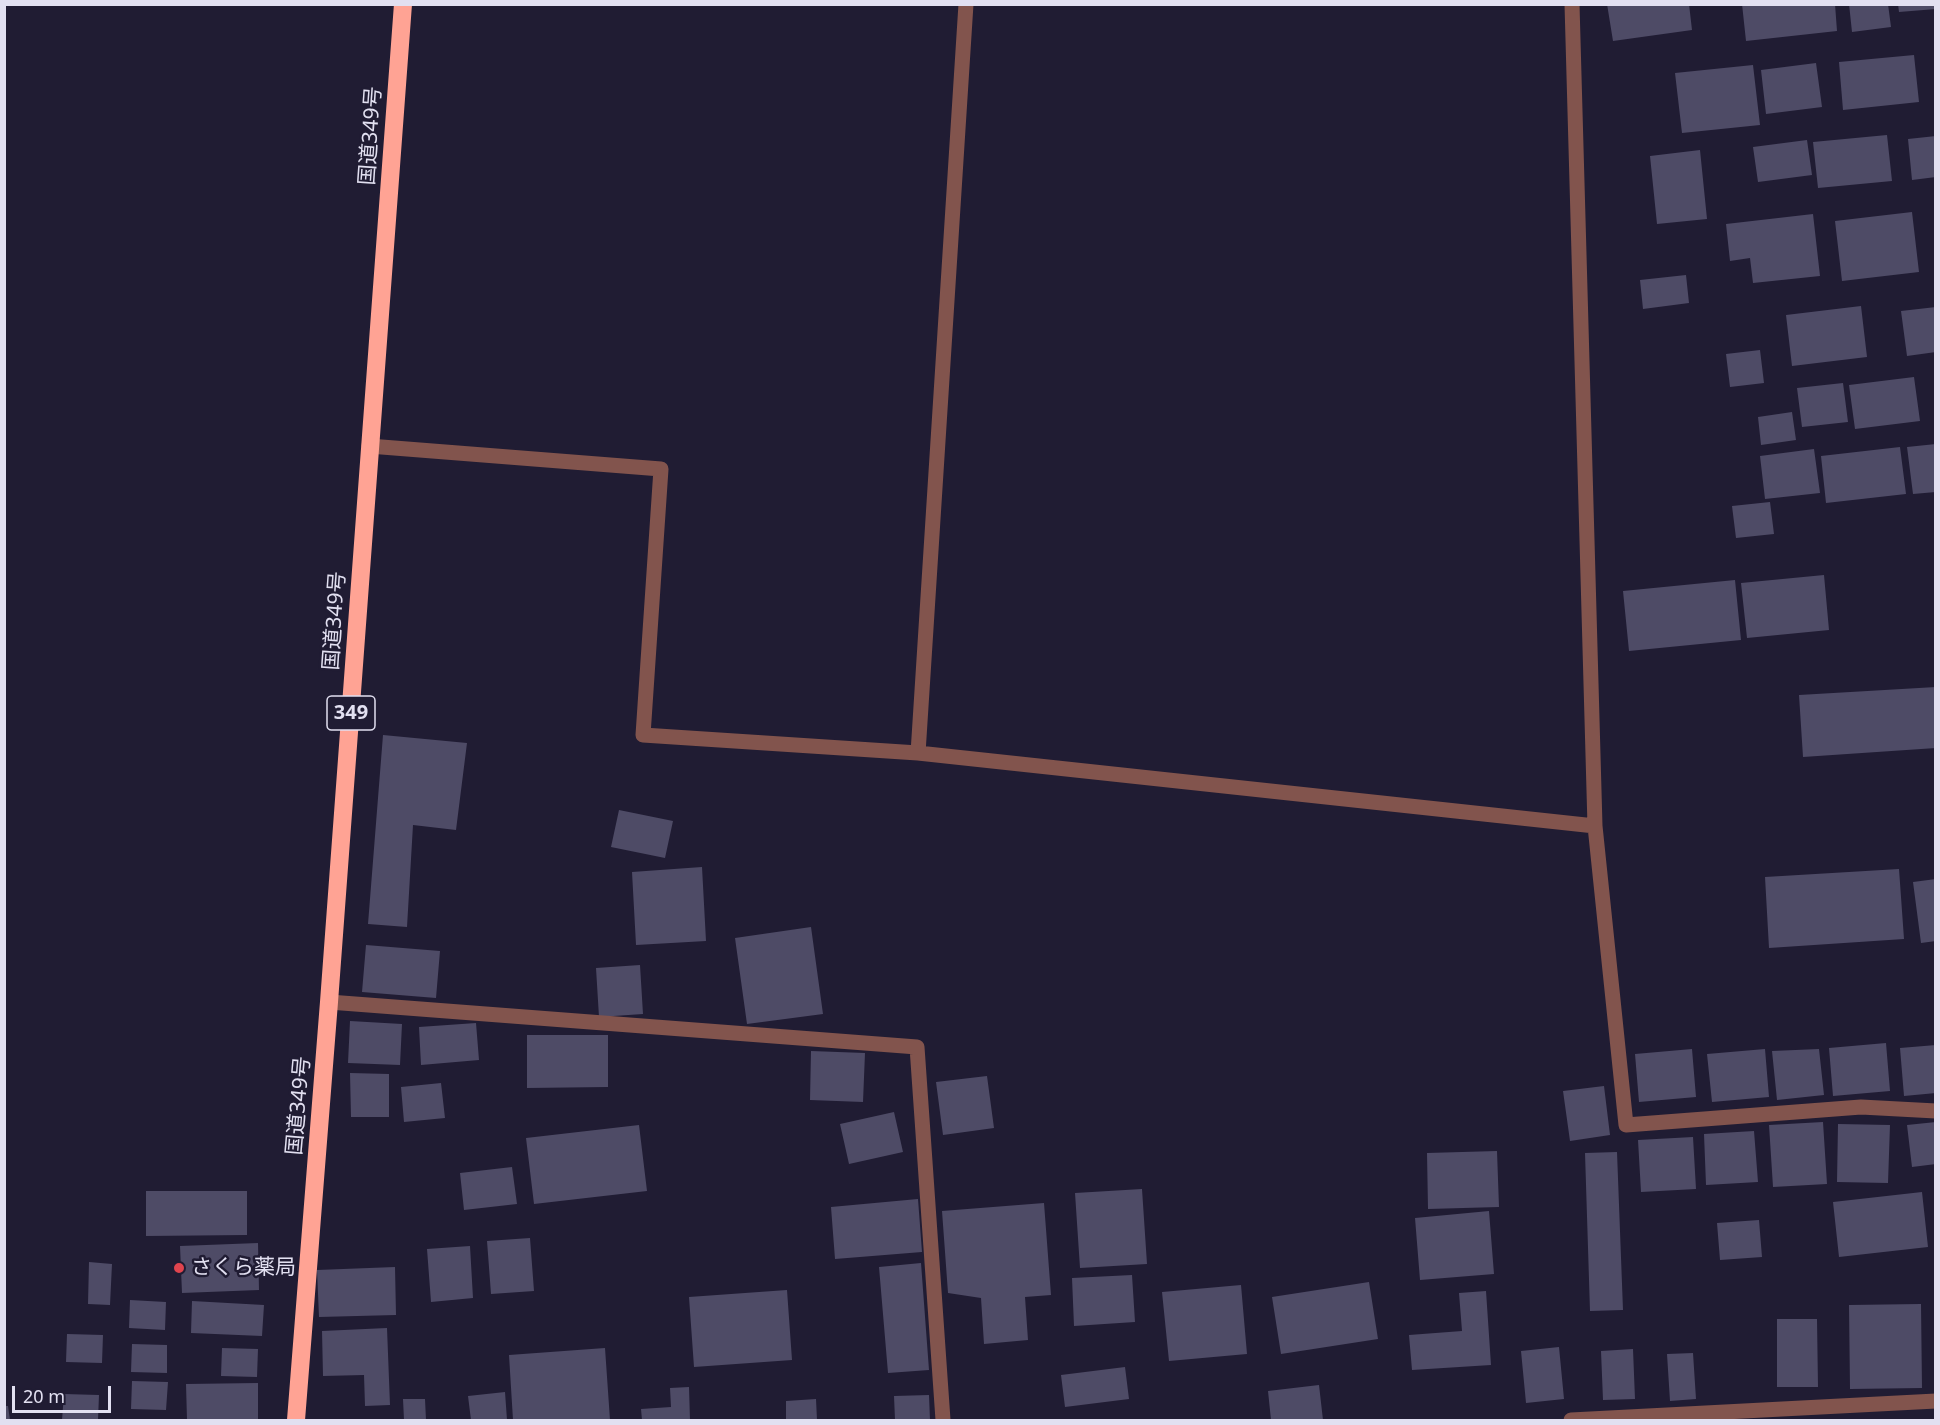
<!DOCTYPE html>
<meta charset="utf-8">
<style>
body{margin:0}
#map{position:relative;width:1940px;height:1425px;overflow:hidden;background:#201c33;font-family:"Noto Sans",sans-serif}
canvas{display:block}
.frame{position:absolute;inset:0;border:6px solid #e2e0f1;pointer-events:none}
.scale{position:absolute;left:12px;top:1386px;width:99px;height:27px;box-sizing:border-box;border:3px solid #e2e0f1;border-top:0;padding-left:8px;font-size:18px;line-height:21px;white-space:nowrap;color:#e2e0f1;-webkit-text-stroke:4px #201c33;paint-order:stroke}
</style>
<div id="map">
<canvas width="1940" height="1425"></canvas>
<div class="frame"></div>
<div class="scale">20 m</div>
</div>
<script>
const g = document.querySelector('canvas').getContext('2d');
g.lineJoin = 'round';
function fill(path, color) { g.fillStyle = color; g.fill(path, 'evenodd'); }
function trace(path, color, width, dash) { g.strokeStyle = color; g.lineWidth = width; g.lineCap = dash ? 'butt' : 'round'; g.setLineDash(dash || []); g.stroke(path); }
function label(font, color, halo, rows, align = 'center') {
  g.font = font + ' "Noto Sans","Noto Sans JP",sans-serif'; g.lineWidth = 5; g.setLineDash([]); g.textBaseline = 'middle'; g.strokeStyle = halo; g.fillStyle = color; for (const [text, x, y, turn = 0] of rows) {
    g.save(); g.translate(x, y); g.rotate((+turn || 0) * Math.PI / 180); g.textAlign = isNaN(turn) ? turn : align; if (halo) g.strokeText(text, 0, 0); g.fillText(text, 0, 0); g.restore();
  }
}
fill(new Path2D(`
 M 1607,4 L 1689,4 L 1692,30 L 1613,41 Z
 M 1742,4 L 1835,4 L 1837,31 L 1746,41 Z
 M 1849,4 L 1888,4 L 1891,27 L 1852,32 Z
 M 1898,4 L 1936,4 L 1936,9 L 1899,12 Z
 M 1914,55 L 1919,102 L 1843,110 L 1839,62 Z
 M 1816,63 L 1822,107 L 1766,114 L 1761,70 Z
 M 1753,65 L 1760,125 L 1682,133 L 1675,73 Z
 M 1887,135 L 1892,181 L 1818,188 L 1813,142 Z
 M 1936,136 L 1936,177 L 1912,180 L 1908,139 Z
 M 1807,140 L 1812,175 L 1758,182 L 1753,147 Z
 M 1700,150 L 1707,219 L 1657,224 L 1650,156 Z
 M 1912,212 L 1919,272 L 1842,281 L 1835,221 Z
 M 1813,214 L 1820,276 L 1753,283 L 1750,258 L 1730,261 L 1726,224 Z
 M 1686,275 L 1689,303 L 1643,309 L 1640,280 Z
 M 1861,306 L 1867,357 L 1792,366 L 1786,315 Z
 M 1936,307 L 1936,352 L 1907,356 L 1901,311 Z
 M 1760,350 L 1764,383 L 1730,387 L 1726,354 Z
 M 1914,377 L 1920,421 L 1855,429 L 1849,385 Z
 M 1843,383 L 1848,422 L 1802,427 L 1797,388 Z
 M 1792,412 L 1796,440 L 1761,445 L 1758,417 Z
 M 1936,444 L 1936,492 L 1913,494 L 1907,447 Z
 M 1900,447 L 1906,494 L 1826,503 L 1821,456 Z
 M 1814,449 L 1820,493 L 1765,499 L 1760,456 Z
 M 1770,502 L 1774,534 L 1736,538 L 1732,506 Z
 M 1824,575 L 1829,630 L 1747,638 L 1741,583 Z
 M 1735,580 L 1741,640 L 1629,651 L 1623,591 Z
 M 1936,687 L 1936,748 L 1803,757 L 1799,695 Z
 M 383,735 L 467,743 L 456,830 L 413,825 L 407,927 L 368,924 Z
 M 619,810 L 673,821 L 665,858 L 611,847 Z
 M 702,867 L 706,941 L 636,945 L 632,872 Z
 M 1899,869 L 1904,939 L 1769,948 L 1765,877 Z
 M 1936,879 L 1936,941 L 1921,943 L 1913,882 Z
 M 811,927 L 823,1014 L 747,1024 L 735,938 Z
 M 366,945 L 440,951 L 436,998 L 362,992 Z
 M 640,965 L 643,1014 L 599,1017 L 596,968 Z
 M 350,1021 L 402,1024 L 400,1065 L 348,1063 Z
 M 476,1023 L 479,1060 L 421,1065 L 419,1027 Z
 M 527,1035 L 608,1035 L 608,1087 L 527,1088 Z
 M 1886,1043 L 1890,1091 L 1833,1096 L 1829,1048 Z
 M 1936,1045 L 1936,1093 L 1904,1096 L 1900,1048 Z
 M 1692,1049 L 1696,1097 L 1639,1102 L 1635,1054 Z
 M 1765,1049 L 1769,1097 L 1712,1102 L 1707,1054 Z
 M 1819,1049 L 1824,1095 L 1777,1100 L 1772,1051 Z
 M 811,1051 L 865,1053 L 863,1102 L 810,1100 Z
 M 350,1073 L 389,1074 L 389,1117 L 351,1117 Z
 M 987,1076 L 994,1128 L 943,1135 L 936,1082 Z
 M 441,1083 L 445,1118 L 404,1122 L 401,1087 Z
 M 1604,1086 L 1610,1135 L 1570,1141 L 1563,1091 Z
 M 894,1112 L 903,1152 L 849,1164 L 840,1124 Z
 M 1823,1122 L 1827,1184 L 1773,1187 L 1769,1125 Z
 M 1936,1122 L 1936,1164 L 1912,1167 L 1907,1125 Z
 M 1838,1124 L 1890,1125 L 1888,1183 L 1837,1182 Z
 M 639,1125 L 647,1191 L 534,1204 L 526,1138 Z
 M 1754,1131 L 1758,1182 L 1706,1185 L 1704,1134 Z
 M 1693,1137 L 1696,1189 L 1641,1192 L 1638,1140 Z
 M 1497,1151 L 1499,1207 L 1428,1209 L 1427,1153 Z
 M 1617,1152 L 1623,1310 L 1590,1311 L 1585,1153 Z
 M 512,1167 L 517,1204 L 464,1210 L 460,1173 Z
 M 1142,1189 L 1147,1264 L 1080,1268 L 1075,1193 Z
 M 146,1191 L 247,1191 L 247,1235 L 146,1236 Z
 M 1922,1192 L 1928,1247 L 1839,1257 L 1833,1202 Z
 M 918,1199 L 922,1252 L 835,1259 L 831,1207 Z
 M 1044,1203 L 1051,1295 L 1025,1297 L 1028,1340 L 984,1344 L 981,1298 L 948,1293 L 942,1211 Z
 M 1489,1211 L 1494,1274 L 1420,1280 L 1415,1218 Z
 M 1759,1220 L 1762,1257 L 1720,1260 L 1717,1223 Z
 M 530,1238 L 534,1291 L 491,1294 L 487,1241 Z
 M 258,1243 L 259,1290 L 182,1293 L 180,1246 Z
 M 470,1246 L 473,1298 L 431,1302 L 427,1249 Z
 M 89,1262 L 112,1264 L 110,1305 L 88,1304 Z
 M 921,1263 L 929,1370 L 888,1373 L 879,1267 Z
 M 395,1267 L 396,1315 L 319,1317 L 317,1270 Z
 M 1132,1275 L 1135,1322 L 1074,1326 L 1072,1278 Z
 M 1369,1282 L 1378,1339 L 1281,1354 L 1272,1297 Z
 M 1241,1285 L 1247,1354 L 1169,1361 L 1162,1292 Z
 M 787,1290 L 792,1360 L 694,1367 L 689,1297 Z
 M 1486,1291 L 1491,1365 L 1412,1370 L 1409,1335 L 1462,1331 L 1459,1293 Z
 M 130,1300 L 166,1302 L 165,1330 L 129,1328 Z
 M 192,1301 L 264,1305 L 262,1336 L 191,1333 Z
 M 1921,1304 L 1922,1388 L 1850,1389 L 1849,1305 Z
 M 1777,1319 L 1817,1319 L 1818,1387 L 1777,1387 Z
 M 387,1328 L 390,1405 L 365,1406 L 364,1375 L 323,1376 L 322,1331 Z
 M 67,1334 L 103,1335 L 102,1363 L 66,1362 Z
 M 132,1344 L 167,1345 L 167,1373 L 131,1372 Z
 M 1559,1347 L 1564,1399 L 1526,1403 L 1521,1351 Z
 M 222,1348 L 258,1349 L 257,1377 L 221,1376 Z
 M 605,1348 L 610,1420 L 513,1420 L 509,1355 Z
 M 1633,1349 L 1635,1399 L 1603,1400 L 1601,1351 Z
 M 1693,1353 L 1696,1399 L 1670,1401 L 1667,1354 Z
 M 1125,1367 L 1129,1399 L 1065,1407 L 1061,1375 Z
 M 132,1381 L 168,1382 L 166,1410 L 131,1409 Z
 M 258,1383 L 258,1420 L 187,1420 L 186,1384 Z
 M 1319,1385 L 1323,1420 L 1271,1420 L 1268,1391 Z
 M 689,1387 L 690,1420 L 642,1420 L 641,1409 L 671,1407 L 670,1388 Z
 M 505,1392 L 507,1420 L 471,1420 L 468,1396 Z
 M 64,1394 L 99,1395 L 98,1420 L 62,1420 Z
 M 929,1395 L 930,1420 L 895,1420 L 894,1396 Z
 M 403,1399 L 425,1399 L 426,1420 L 404,1420 Z
 M 816,1399 L 817,1420 L 786,1420 L 786,1401 Z
 M 4,1406 L 8,1406 L 10,1420 L 4,1420 Z`), '#4e4b66');
trace(new Path2D(`
 M 1572,4 L 1595,826 L 1626,1125 L 1861,1107 L 1936,1111
 M 369,446 L 661,469 L 643,735 L 918,753 L 1595,826
 M 918,753 L 966,4
 M 329,1002 L 917,1047 L 943,1420
 M 1571,1420 L 1936,1401`), '#82544d', 15);
trace(new Path2D(`
 M 296,1420 L 329,1002 L 403,4`), '#ffa394', 18);
for (const [x, y, r, color] of [
 [179,1268,6,"#e0444e"]
]) { const dot = new Path2D(); dot.arc(x, y, r, 0, 2 * Math.PI); g.fillStyle = color; g.fill(dot); trace(dot, '#201c33', 2); }
for (const [x, y, w] of [
 [351,713,48]
]) { const box = new Path2D(); box.roundRect(x - w / 2, y - 17, w, 34, 4.5); g.fillStyle = '#201c33'; g.fill(box); trace(box, '#e2e0f1', 1.5); }
label('bold 20px', '#e2e0f1', null, [
 ["349",351,713]
]);
label('21px', '#e2e0f1', '#201c33', [
 ["国道349号",371,136,-86],
 ["国道349号",335,621,-86],
 ["国道349号",299,1106,-85]
]);
label('21px', '#e2e0f1', '#201c33', [
 ["さくら薬局",191,1268]
], 'left');
</script>
